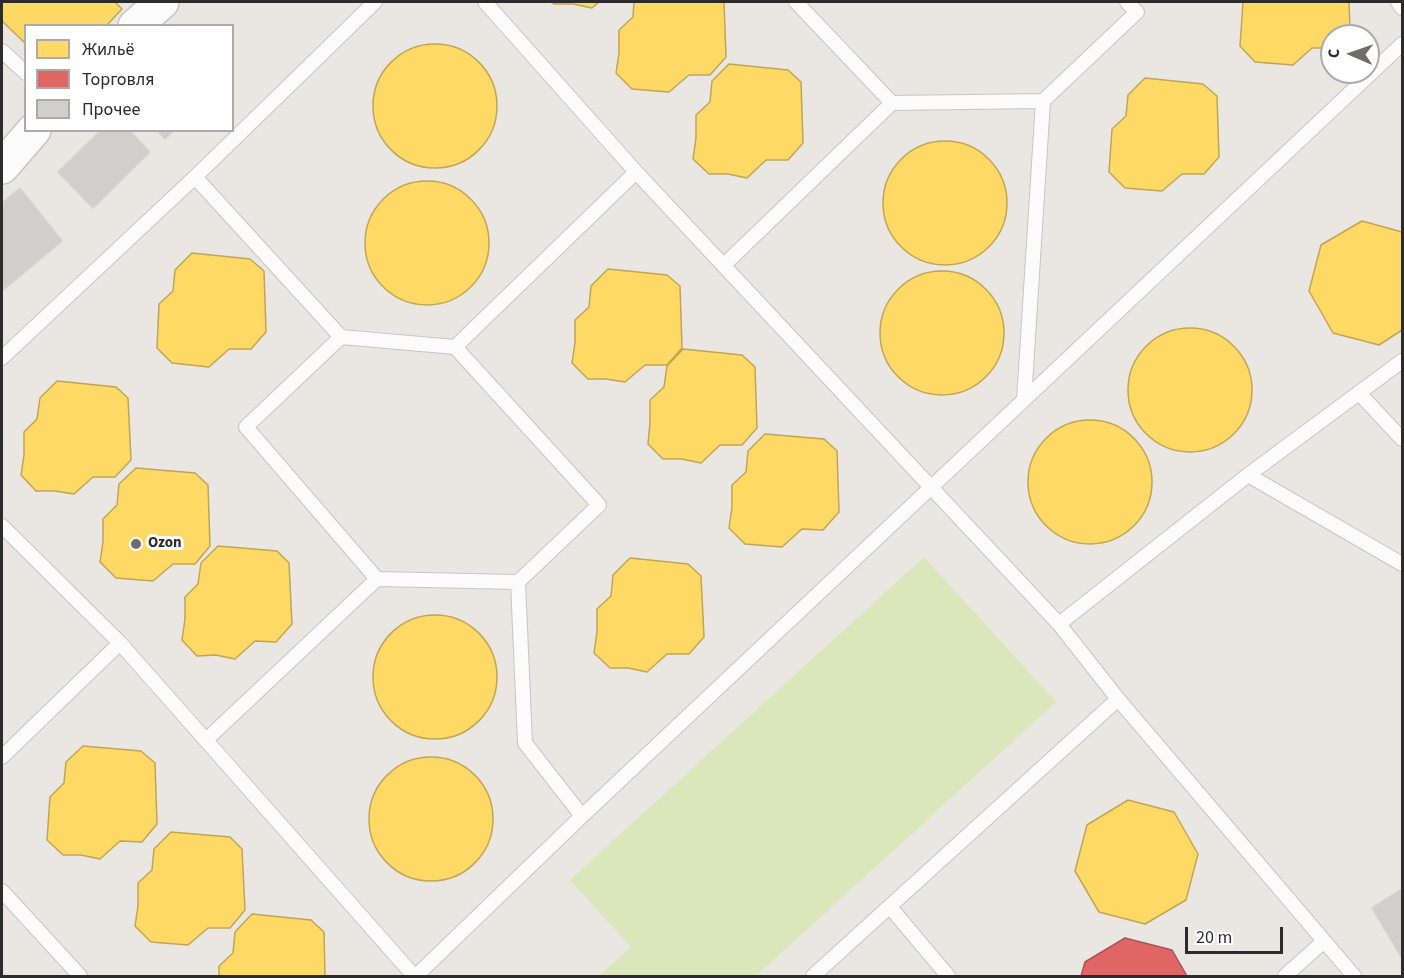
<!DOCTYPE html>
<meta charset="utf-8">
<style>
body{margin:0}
#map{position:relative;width:1404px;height:978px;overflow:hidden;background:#eae6e2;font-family:"Source Sans 3",sans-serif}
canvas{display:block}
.frame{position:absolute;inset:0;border:3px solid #2c2c2c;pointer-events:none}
.legend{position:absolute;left:24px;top:24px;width:210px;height:108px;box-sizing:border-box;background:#fff;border:2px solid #ababab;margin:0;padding:8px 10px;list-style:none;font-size:18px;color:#2c2c2c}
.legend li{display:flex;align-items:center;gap:12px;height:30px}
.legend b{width:30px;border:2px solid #ababab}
.north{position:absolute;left:1320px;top:24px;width:60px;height:60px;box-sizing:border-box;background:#fff;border:2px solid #ababab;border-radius:50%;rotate:272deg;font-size:16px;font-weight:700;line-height:24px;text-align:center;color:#2c2c2c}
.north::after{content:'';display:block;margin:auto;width:21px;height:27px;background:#6e6d6c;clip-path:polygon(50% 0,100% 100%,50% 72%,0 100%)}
.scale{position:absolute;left:1185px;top:927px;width:98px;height:27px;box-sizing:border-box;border:3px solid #2c2c2c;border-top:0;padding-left:8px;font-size:18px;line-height:21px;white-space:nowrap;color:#2c2c2c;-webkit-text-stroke:4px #fff;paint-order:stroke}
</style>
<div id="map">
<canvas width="1404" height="978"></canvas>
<div class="frame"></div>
<ul class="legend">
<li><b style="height:16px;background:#ffd966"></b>Жильё</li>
<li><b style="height:16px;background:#e06666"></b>Торговля</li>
<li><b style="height:16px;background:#d1cecb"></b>Прочее</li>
</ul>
<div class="north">С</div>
<div class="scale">20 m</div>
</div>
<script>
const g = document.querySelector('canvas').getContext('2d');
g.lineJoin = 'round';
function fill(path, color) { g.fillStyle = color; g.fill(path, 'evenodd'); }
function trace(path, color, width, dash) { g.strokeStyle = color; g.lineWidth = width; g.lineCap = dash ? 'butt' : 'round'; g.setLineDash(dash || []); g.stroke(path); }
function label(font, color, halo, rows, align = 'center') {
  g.font = font + ' "Source Sans 3",sans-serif'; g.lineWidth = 6; g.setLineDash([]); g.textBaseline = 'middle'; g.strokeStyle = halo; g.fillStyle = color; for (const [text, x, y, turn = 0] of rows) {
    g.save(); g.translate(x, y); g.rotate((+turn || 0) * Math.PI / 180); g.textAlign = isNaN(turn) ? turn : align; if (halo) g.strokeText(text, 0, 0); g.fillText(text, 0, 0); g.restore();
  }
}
fill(new Path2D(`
 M 924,557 L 1056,702 L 756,976 L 599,976 L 631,947 L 570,880 Z`), '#d9e7ba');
const homes = new Path2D(`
 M 2,2 L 115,2 L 122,9 L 106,26 L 26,26 L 26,44 L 2,21 Z
 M 551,2 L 599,2 L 592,8 L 573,4 L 554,4 Z
 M 634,2 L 724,2 L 726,57 L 710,75 L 689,75 L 669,92 L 632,89 L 616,73 L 619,53 L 619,30 L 633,17 Z
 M 1243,2 L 1349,2 L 1350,30 L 1345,36 L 1332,36 L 1332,48 L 1312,48 L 1293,65 L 1255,62 L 1240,46 Z
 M373 106a62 62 0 1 1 124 0a62 62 0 1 1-124 0Z
 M 729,64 L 788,70 L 801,82 L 803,143 L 788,160 L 766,160 L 747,178 L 728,174 L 709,174 L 693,159 L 696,138 L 696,115 L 710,102 L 712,81 Z
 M 1145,78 L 1203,84 L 1217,96 L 1219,157 L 1204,174 L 1182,174 L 1162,191 L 1125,188 L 1109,172 L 1112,129 L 1126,116 L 1128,95 Z
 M883 203a62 62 0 1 1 124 0a62 62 0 1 1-124 0Z
 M365 243a62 62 0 1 1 124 0a62 62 0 1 1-124 0Z
 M 1362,221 L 1402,232 L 1402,330 L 1379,345 L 1333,333 L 1309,291 L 1321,245 Z
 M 192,253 L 250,259 L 264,271 L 266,332 L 251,349 L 229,349 L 209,367 L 172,363 L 157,348 L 159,304 L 173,291 L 175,270 Z
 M 608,269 L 667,275 L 680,286 L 682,348 L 667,365 L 645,365 L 625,382 L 606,379 L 588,379 L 572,363 L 575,343 L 575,320 L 589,307 L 591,286 Z
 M880 333a62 62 0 1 1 124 0a62 62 0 1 1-124 0Z
 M1128 390a62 62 0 1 1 124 0a62 62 0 1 1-124 0Z
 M 683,349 L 742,355 L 755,367 L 757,428 L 742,445 L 720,445 L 701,463 L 682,459 L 663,459 L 648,444 L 650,423 L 650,400 L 664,387 L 667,366 Z
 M 57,381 L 116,387 L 128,398 L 131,460 L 115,477 L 93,477 L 74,494 L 55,491 L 36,491 L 21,475 L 24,455 L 24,432 L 37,419 L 40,398 Z
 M1028 482a62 62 0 1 1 124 0a62 62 0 1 1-124 0Z
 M 765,434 L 824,439 L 837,451 L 839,512 L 823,530 L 802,529 L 782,547 L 745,544 L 729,528 L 732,507 L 732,485 L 746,472 L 748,451 Z
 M 136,468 L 195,473 L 208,485 L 210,546 L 195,564 L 173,564 L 153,581 L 116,578 L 100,562 L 103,542 L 103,519 L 117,505 L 119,484 Z
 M 218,546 L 277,551 L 289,563 L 292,624 L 276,642 L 255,641 L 235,659 L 216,655 L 197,656 L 182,640 L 185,619 L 185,597 L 198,584 L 201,563 Z
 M 630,558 L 688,564 L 701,576 L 704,637 L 689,654 L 667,654 L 647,672 L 628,668 L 610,668 L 594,653 L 597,632 L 597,609 L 611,596 L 613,575 Z
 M373 677a62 62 0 1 1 124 0a62 62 0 1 1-124 0Z
 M 83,746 L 141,751 L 155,763 L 157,824 L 142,842 L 120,841 L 100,859 L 81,855 L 63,855 L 47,840 L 50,797 L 64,783 L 66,762 Z
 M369 819a62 62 0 1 1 124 0a62 62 0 1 1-124 0Z
 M 1128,800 L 1174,812 L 1198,854 L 1186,900 L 1145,924 L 1099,912 L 1075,871 L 1087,825 Z
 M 171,832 L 230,837 L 242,849 L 245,910 L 230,928 L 208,928 L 188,945 L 151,942 L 135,926 L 138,906 L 138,883 L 152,870 L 154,849 Z
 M 252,914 L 311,920 L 324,932 L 325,976 L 219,976 L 219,966 L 233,953 L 235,932 Z`);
fill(homes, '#ffd966');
trace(homes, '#c0a555', 1.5);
const shops = new Path2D(`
 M 1125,938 L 1172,950 L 1187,976 L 1081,976 L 1085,962 Z`);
fill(shops, '#e06666');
trace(shops, '#a55', 1.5);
const building = new Path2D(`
 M 101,130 L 129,130 L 150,152 L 93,208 L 58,172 Z
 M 157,130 L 174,130 L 165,139 Z
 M 20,188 L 62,241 L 2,291 L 2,203 Z
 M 1402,889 L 1402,958 L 1372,908 Z`);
fill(building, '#d1cecb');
trace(building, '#d5d2ce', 1.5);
const lane = new Path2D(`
 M 485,2 L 636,172 L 1059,624 L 1118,699 L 1354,976
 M 796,2 L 892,103
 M 1398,2 L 1402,8
 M 2,51 L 26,73
 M 195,177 L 341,337
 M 724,265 L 892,103 L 1043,101 L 1137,12 L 1127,2
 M 455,347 L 636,172
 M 2,358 L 195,177 L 375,2
 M 1359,393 L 1402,439
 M 1024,400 L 1043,101
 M 1248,475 L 1402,564
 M 2,526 L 120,643 L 414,976
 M 518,582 L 525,743 L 582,816
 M 1059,624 L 1248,475 L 1402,361
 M 206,740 L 377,579 L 246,427 L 341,337 L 455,347 L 599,505 L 518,582 L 377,579
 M 2,757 L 120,643
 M 2,891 L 80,976
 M 890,907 L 948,976
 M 416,976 L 582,816 L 1402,44
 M 813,976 L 1118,699
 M 1285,976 L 1324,941`);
const secondary = new Path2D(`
 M 135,26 L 162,2
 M 2,167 L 34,130`);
trace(lane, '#c6c4c5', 16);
trace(secondary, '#c6c4c5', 36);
trace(lane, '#fcfbfb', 14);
trace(secondary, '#fcfbfb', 33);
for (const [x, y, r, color] of [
 [136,544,6,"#6e6d6c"]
]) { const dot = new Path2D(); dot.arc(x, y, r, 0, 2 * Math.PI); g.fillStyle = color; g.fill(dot); trace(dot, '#fff', 2); }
label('bold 15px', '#2c2c2c', '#fff', [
 ["Ozon",148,544]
], 'left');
</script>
